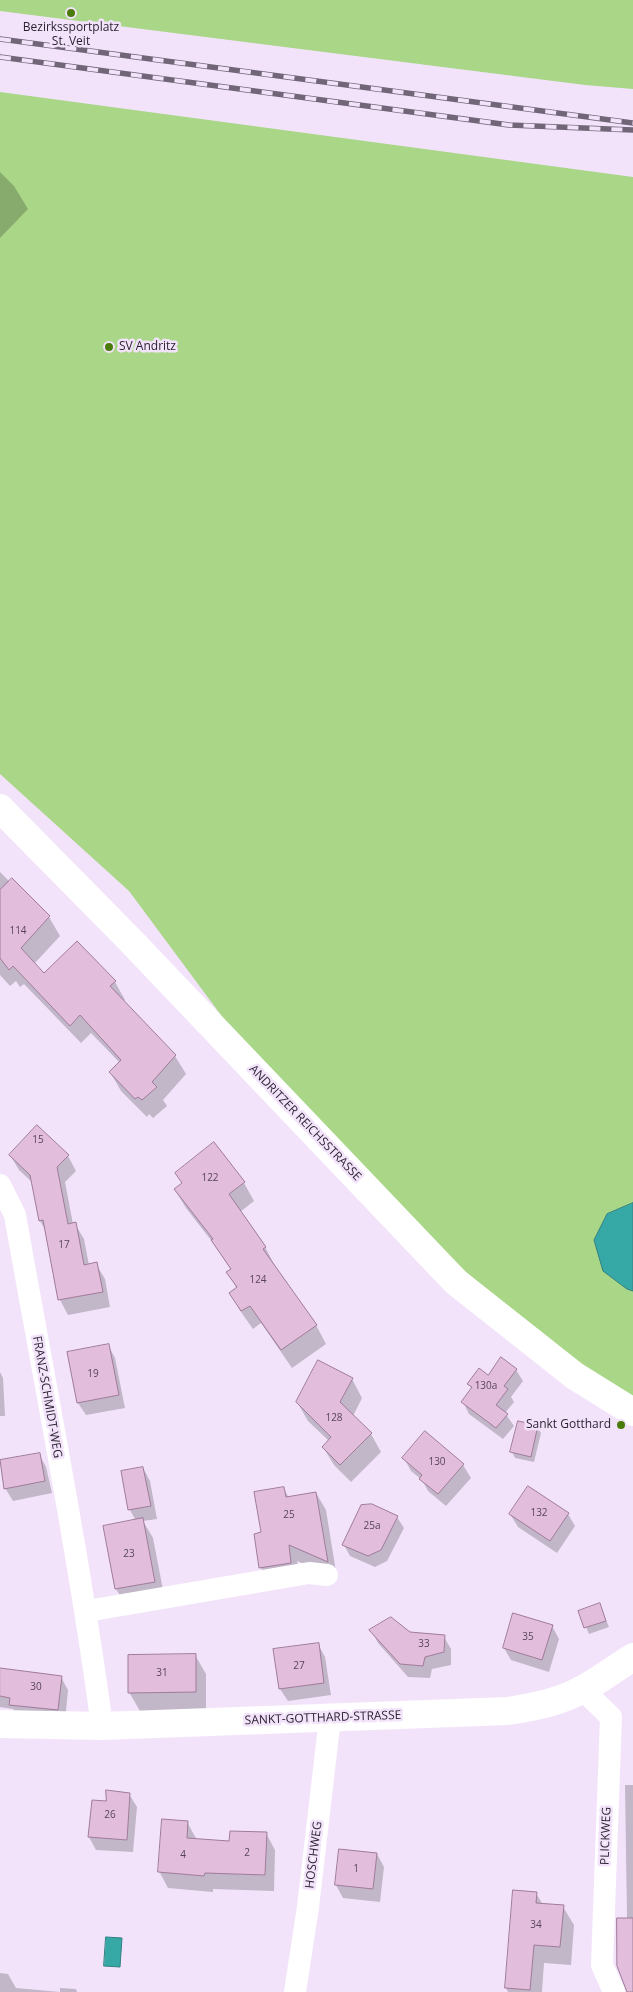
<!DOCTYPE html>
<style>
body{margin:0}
canvas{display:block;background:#f2e3fb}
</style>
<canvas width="633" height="1992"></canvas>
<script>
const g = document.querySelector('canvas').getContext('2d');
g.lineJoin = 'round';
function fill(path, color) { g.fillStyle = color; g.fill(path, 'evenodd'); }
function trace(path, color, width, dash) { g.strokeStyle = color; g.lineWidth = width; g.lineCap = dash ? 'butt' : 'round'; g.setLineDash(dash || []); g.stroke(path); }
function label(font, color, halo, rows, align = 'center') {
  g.font = font + ' "Open Sans",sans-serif'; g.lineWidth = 5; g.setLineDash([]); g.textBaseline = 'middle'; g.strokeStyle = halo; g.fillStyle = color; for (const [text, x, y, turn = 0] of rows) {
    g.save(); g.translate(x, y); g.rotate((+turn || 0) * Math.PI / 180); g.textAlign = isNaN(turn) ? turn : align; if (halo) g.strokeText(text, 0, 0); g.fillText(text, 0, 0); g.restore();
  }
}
fill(new Path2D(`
 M 0,0 L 633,0 L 633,89 L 585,85 L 0,11 Z
 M 0,92 L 633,177 L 633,1399 L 573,1363 L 460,1267 L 238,1038 L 129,891 L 0,774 Z`), '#a9d687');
const water = new Path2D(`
 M 633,1203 L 633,1291 L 627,1289 L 603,1271 L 594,1240 L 607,1214 Z
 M 106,1937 L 122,1938 L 120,1967 L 104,1966 Z`);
fill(water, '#36a9a6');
trace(water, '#328082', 1);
fill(new Path2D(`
 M 0,172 L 14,186 L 28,209 L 0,238 Z
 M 0,872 L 10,882 L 12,880 L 49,917 L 60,936 L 34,964 L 44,975 L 115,982 L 125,1000 L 123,1002 L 175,1056 L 186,1074 L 163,1100 L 167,1106 L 153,1118 L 149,1114 L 147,1117 L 121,1091 L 110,1072 L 120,1063 L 91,1033 L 81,1043 L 24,984 L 20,987 L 16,981 L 10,986 L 0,975 Z
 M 10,1155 L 68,1156 L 76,1171 L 65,1182 L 73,1224 L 75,1224 L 84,1239 L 89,1265 L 96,1264 L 105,1279 L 110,1307 L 68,1315 L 60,1300 L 46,1231 L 40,1221 L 33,1183 L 19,1170 Z
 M 244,1183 L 254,1201 L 240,1212 L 265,1247 L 275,1266 L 274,1267 L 316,1325 L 326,1344 L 292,1368 L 261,1323 L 253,1329 L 241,1312 L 230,1293 L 237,1289 L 228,1273 L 231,1270 L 214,1244 L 186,1208 L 175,1190 Z
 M 108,1345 L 115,1358 L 125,1408 L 86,1415 L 78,1403 L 69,1353 Z
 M 516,1370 L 523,1381 L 511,1397 L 514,1402 L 505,1413 L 514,1426 L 503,1439 L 469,1414 L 463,1402 L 472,1390 L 469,1384 Z
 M 0,1372 L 3,1378 L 5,1416 L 0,1416 Z
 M 352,1379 L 362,1398 L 353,1416 L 371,1434 L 381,1452 L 351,1482 L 334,1465 L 323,1447 L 329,1441 L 308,1421 L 297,1402 Z
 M 537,1427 L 541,1433 L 534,1462 L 515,1458 L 512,1452 Z
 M 425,1433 L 463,1465 L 471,1478 L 446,1506 L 428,1491 L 422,1480 L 411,1471 L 404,1458 Z
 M 39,1454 L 46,1467 L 52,1493 L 13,1501 L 5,1488 L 0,1462 Z
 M 143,1468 L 150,1481 L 157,1519 L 143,1521 L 153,1538 L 165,1600 L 127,1607 L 116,1589 L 136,1521 L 130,1510 Z
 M 284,1489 L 289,1498 L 316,1493 L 326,1510 L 337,1578 L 297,1561 L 301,1580 L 271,1585 L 261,1568 Z
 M 510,1514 L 568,1514 L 575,1526 L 557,1553 L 518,1527 Z
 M 397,1517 L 404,1528 L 387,1561 L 375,1567 L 350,1556 L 344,1545 Z
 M 600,1605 L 609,1627 L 589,1634 L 580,1612 Z
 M 552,1626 L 559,1639 L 549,1672 L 511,1660 L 504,1648 Z
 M 371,1630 L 444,1637 L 451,1649 L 451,1665 L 432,1669 L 430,1678 L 408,1677 L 378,1643 Z
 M 318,1644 L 325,1657 L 331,1695 L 288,1701 L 280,1689 L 275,1650 Z
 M 195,1655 L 206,1674 L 206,1711 L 140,1711 L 129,1692 Z
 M 0,1670 L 61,1677 L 68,1690 L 65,1722 L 18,1717 L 13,1709 L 0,1707 Z
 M 625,1785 L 633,1785 L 633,1992 L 627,1992 L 618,1966 L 617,1951 L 618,1919 L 627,1919 Z
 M 129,1794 L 137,1807 L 133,1852 L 96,1850 L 89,1837 L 90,1816 L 107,1802 Z
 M 187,1822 L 197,1840 L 231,1843 L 266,1833 L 275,1850 L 274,1891 L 213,1889 L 213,1892 L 168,1888 L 159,1871 Z
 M 340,1850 L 377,1854 L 384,1867 L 380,1902 L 343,1898 L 336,1885 Z
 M 536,1893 L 543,1905 L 563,1907 L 574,1925 L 571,1965 L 544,1963 L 542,1992 L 508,1992 L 506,1988 Z
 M 0,1973 L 8,1974 L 16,1988 L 60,1992 L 0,1992 Z
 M 60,1988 L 76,1989 L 77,1992 L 85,1992 L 60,1992 Z`), '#0003');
const building = new Path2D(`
 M 12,878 L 50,916 L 21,948 L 44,973 L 77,941 L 116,981 L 110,986 L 176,1055 L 152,1082 L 157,1087 L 142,1100 L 138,1097 L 135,1099 L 109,1072 L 121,1060 L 80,1015 L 70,1026 L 13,966 L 9,970 L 0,958 L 0,890 Z
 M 37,1125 L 69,1155 L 57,1167 L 68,1224 L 76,1222 L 84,1265 L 97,1262 L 103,1292 L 58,1300 L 43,1220 L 39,1221 L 30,1175 L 9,1155 Z
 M 214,1142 L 245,1182 L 229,1194 L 266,1247 L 263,1249 L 317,1325 L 281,1350 L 250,1306 L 241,1311 L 229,1293 L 237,1287 L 226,1272 L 231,1269 L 211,1240 L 213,1239 L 174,1189 L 182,1183 L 175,1173 Z
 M 109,1344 L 119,1395 L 77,1403 L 67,1352 Z
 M 501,1357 L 517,1369 L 504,1386 L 508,1389 L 496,1405 L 508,1414 L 496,1428 L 461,1402 L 472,1387 L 467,1384 L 479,1368 L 488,1375 Z
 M 318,1360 L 353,1378 L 340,1402 L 372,1433 L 340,1465 L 322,1447 L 331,1437 L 296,1402 Z
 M 518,1421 L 538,1425 L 531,1457 L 510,1452 Z
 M 425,1431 L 464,1464 L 438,1494 L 419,1479 L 422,1475 L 402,1458 Z
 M 40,1453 L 45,1481 L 4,1489 L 0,1460 Z
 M 143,1467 L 151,1506 L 128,1510 L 121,1471 Z
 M 528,1486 L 569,1513 L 550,1541 L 509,1514 Z
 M 284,1487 L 286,1497 L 316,1492 L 328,1562 L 289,1545 L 291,1563 L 259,1568 L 254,1534 L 261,1532 L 254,1492 Z
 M 372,1504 L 398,1516 L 381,1550 L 368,1556 L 342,1545 L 361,1505 Z
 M 143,1518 L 155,1582 L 115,1589 L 103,1526 Z
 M 600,1603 L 606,1621 L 584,1628 L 578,1611 Z
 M 513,1613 L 553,1625 L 542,1660 L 503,1648 Z
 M 391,1617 L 410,1632 L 445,1635 L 444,1652 L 425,1657 L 423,1666 L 400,1664 L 369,1630 Z
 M 319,1643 L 324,1683 L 279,1689 L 273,1649 Z
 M 196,1654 L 196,1692 L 128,1693 L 128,1655 Z
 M 0,1668 L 62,1676 L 58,1710 L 9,1705 L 10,1698 L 0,1696 Z
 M 106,1790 L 130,1793 L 127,1840 L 88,1837 L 92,1800 L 106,1801 Z
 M 162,1819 L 188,1821 L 187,1838 L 229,1841 L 230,1831 L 267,1832 L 265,1875 L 205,1873 L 204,1876 L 158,1872 Z
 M 339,1849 L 377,1853 L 373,1889 L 335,1885 Z
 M 513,1890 L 537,1892 L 536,1903 L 564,1905 L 560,1947 L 534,1945 L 530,1990 L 505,1988 Z
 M 617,1918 L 633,1918 L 633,1992 L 627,1992 L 617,1966 Z`);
fill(building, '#e3bddc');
trace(building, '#9f7c99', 1);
trace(new Path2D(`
 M 0,1185 L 15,1215 C 45,1385 79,1555 102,1726
 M 87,1611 L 309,1573 L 327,1575
 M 583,1690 L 611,1717 L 602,1965 L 614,1992
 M 295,1992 L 308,1907 L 330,1718`), '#fff', 22);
trace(new Path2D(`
 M 0,808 L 130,940 L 456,1282 L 575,1376 L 633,1412
 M 0,1724 L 102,1726 L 508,1711 C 534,1707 560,1702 583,1689 C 600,1680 617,1667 633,1657`), '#fff', 28);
const rail = new Path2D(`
 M 0,39 L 633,123
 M 0,57 L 509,125 L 633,130`);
trace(rail, '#716678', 5.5);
trace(rail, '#f2e3fb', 4, [11]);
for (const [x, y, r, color] of [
 [71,13,5,"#4a7c0b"],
 [109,347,5,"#4a7c0b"],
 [621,1425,5,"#4a7c0b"]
]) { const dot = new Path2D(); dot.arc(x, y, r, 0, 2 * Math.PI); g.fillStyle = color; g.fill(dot); trace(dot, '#f2e3fb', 2); }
label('10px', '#574659', null, [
 ["114",18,931],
 ["15",38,1140],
 ["122",210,1178],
 ["17",64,1245],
 ["124",258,1280],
 ["19",93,1374],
 ["130a",486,1386],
 ["128",334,1418],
 ["130",437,1462],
 ["132",539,1513],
 ["25",289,1515],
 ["25a",372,1526],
 ["23",129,1554],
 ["35",528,1637],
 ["33",424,1644],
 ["27",299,1666],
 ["31",162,1673],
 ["30",36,1687],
 ["26",110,1815],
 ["2",247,1853],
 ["4",183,1855],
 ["1",356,1869],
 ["34",536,1925]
]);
label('12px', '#281f2d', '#f2e3fb', [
 ["Bezirkssportplatz",71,28],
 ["St. Veit",71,42],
 ["SV Andritz",119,347,"left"],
 ["Sankt Gotthard",611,1425,"right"]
]);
label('12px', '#281f2d', '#f2e3fb', [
 ["ANDRITZER REICHSSTRASSE",305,1123,46],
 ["FRANZ-SCHMIDT-WEG",47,1397,80],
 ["SANKT-GOTTHARD-STRASSE",323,1718,-2],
 ["PLICKWEG",606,1836,-88],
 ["HOSCHWEG",314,1855,-83]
]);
</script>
